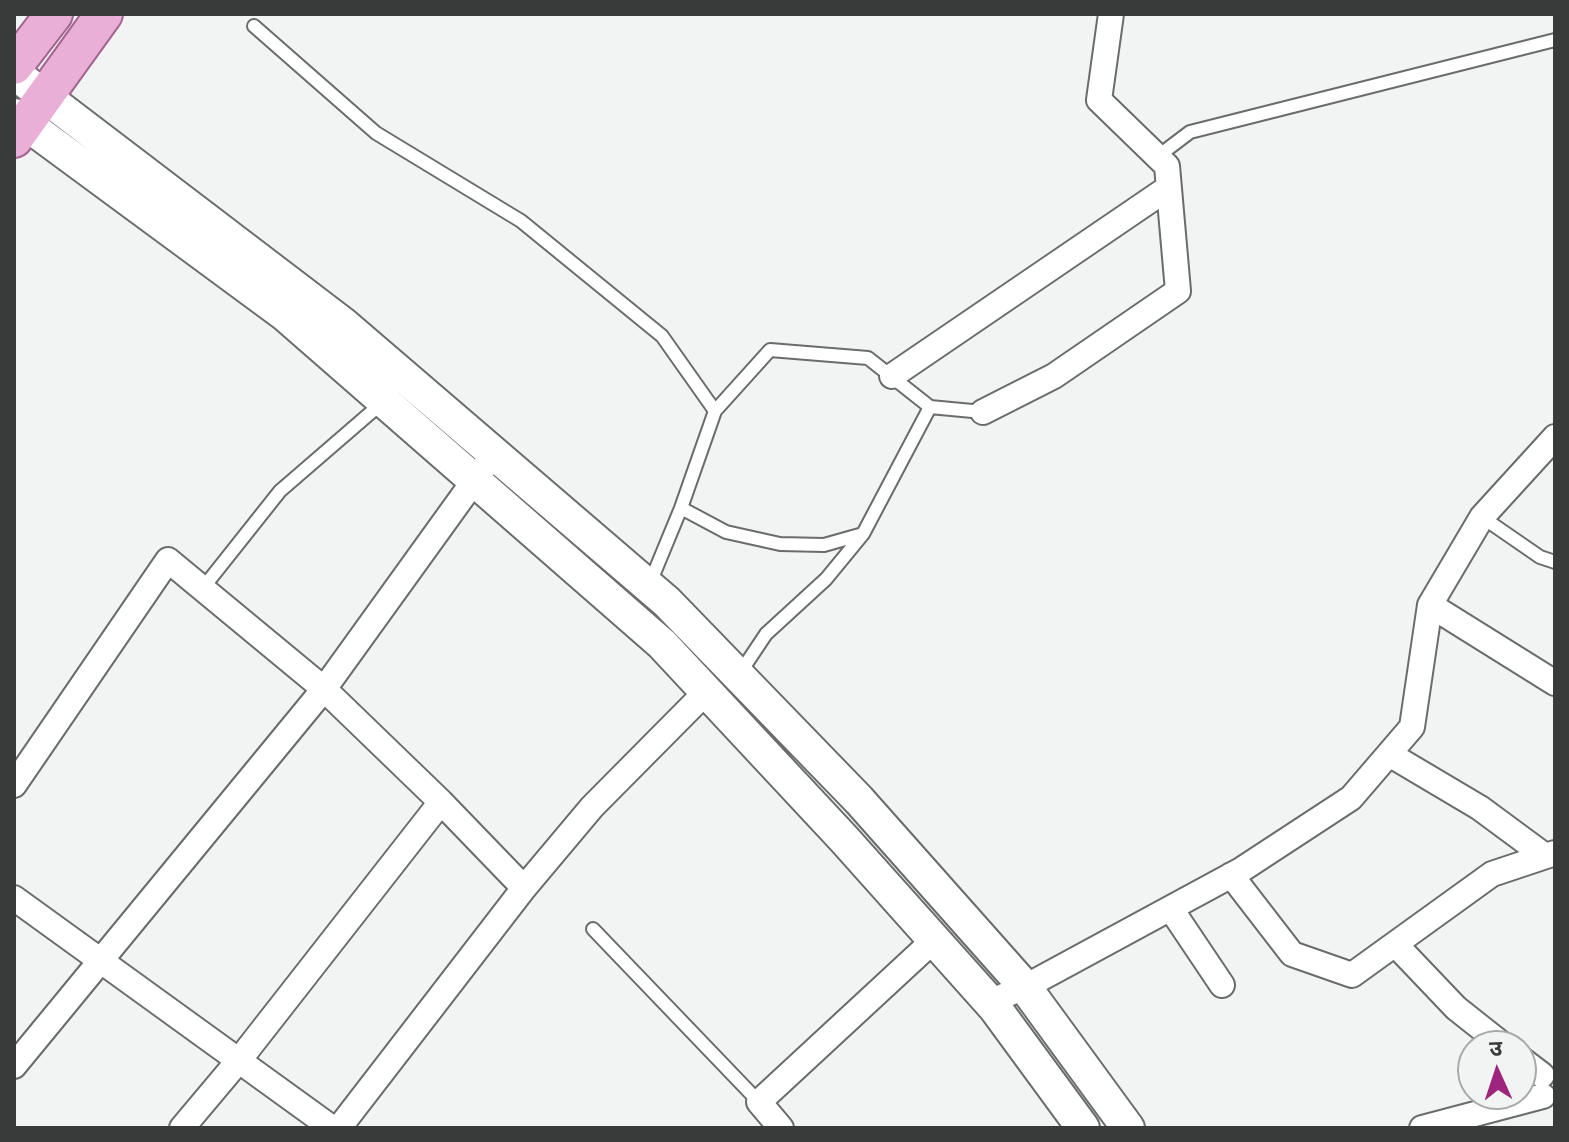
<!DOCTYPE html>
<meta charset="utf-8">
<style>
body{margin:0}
#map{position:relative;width:1569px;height:1142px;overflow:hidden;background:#f1f4f3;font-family:"IBM Plex Sans","Noto Sans Devanagari",sans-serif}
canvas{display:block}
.frame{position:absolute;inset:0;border:16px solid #393a3a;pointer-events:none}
.north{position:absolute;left:1457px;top:1030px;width:80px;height:80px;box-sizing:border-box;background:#f1f4f3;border:2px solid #a7aaa9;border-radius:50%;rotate:357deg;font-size:22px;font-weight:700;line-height:32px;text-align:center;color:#393a3a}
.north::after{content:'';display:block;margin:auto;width:28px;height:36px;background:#9d257d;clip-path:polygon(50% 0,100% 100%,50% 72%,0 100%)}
</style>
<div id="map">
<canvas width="1569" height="1142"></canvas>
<div class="frame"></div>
<div class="north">उ</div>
</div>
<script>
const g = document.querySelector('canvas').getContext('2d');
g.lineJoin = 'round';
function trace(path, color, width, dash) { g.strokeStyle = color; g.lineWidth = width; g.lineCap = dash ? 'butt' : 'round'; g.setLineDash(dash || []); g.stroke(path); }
const lane = new Path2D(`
 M 254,26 L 376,133 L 521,221 L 662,336 L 715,411
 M 1157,157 L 1190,132 L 1555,40
 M 681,508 L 726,532 L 780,544 L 824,545 L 863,534
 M 1482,517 L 1540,557 L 1555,562
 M 650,583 L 681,508 L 715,411 L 770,350 L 868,358 L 930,407 L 983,412
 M 203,588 L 280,491 L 383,402
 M 740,673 L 766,634 L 826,579 L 863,534 L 930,407
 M 593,929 L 759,1102`);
const street = new Path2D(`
 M 892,376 L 1168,188
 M 983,412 L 1054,376 L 1178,291 L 1167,166 L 1099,100 L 1111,14
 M 1430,605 L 1555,683
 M 1389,754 L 1480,808 L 1545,856
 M 14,785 L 168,560 L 324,689 L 441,802 L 524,888
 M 1231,875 L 1292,954 L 1352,975 L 1492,874 L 1555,853
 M 14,898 L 332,1128
 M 1171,909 L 1222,985
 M 1396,945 L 1456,1008 L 1504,1046
 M 989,1002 L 1025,987 L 1241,870 L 1351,798 L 1412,727 L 1430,605 L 1482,517 L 1555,437
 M 1521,1059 L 1542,1075
 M 14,1066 L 324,689 L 484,467
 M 182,1128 L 240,1059 L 441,802
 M 339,1128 L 524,888 L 592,807 L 706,692
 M 781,1128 L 759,1102 L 934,940
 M 1422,1128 L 1543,1096`);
const secondary = new Path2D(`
 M 14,73 L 342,323 L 667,602 L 859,800 L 1025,987 L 1128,1128
 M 14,115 L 284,314 L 662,644 L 844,839 L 995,1008 L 1083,1128`);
const primary = new Path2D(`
 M 14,66 L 54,14
 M 14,139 L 104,14`);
trace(lane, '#696c6b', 16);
trace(street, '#696c6b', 28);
trace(secondary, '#696c6b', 36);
trace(primary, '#a2648e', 40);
trace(lane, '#fff', 12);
trace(street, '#fff', 24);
trace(secondary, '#fff', 32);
trace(primary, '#e9afd6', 36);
</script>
